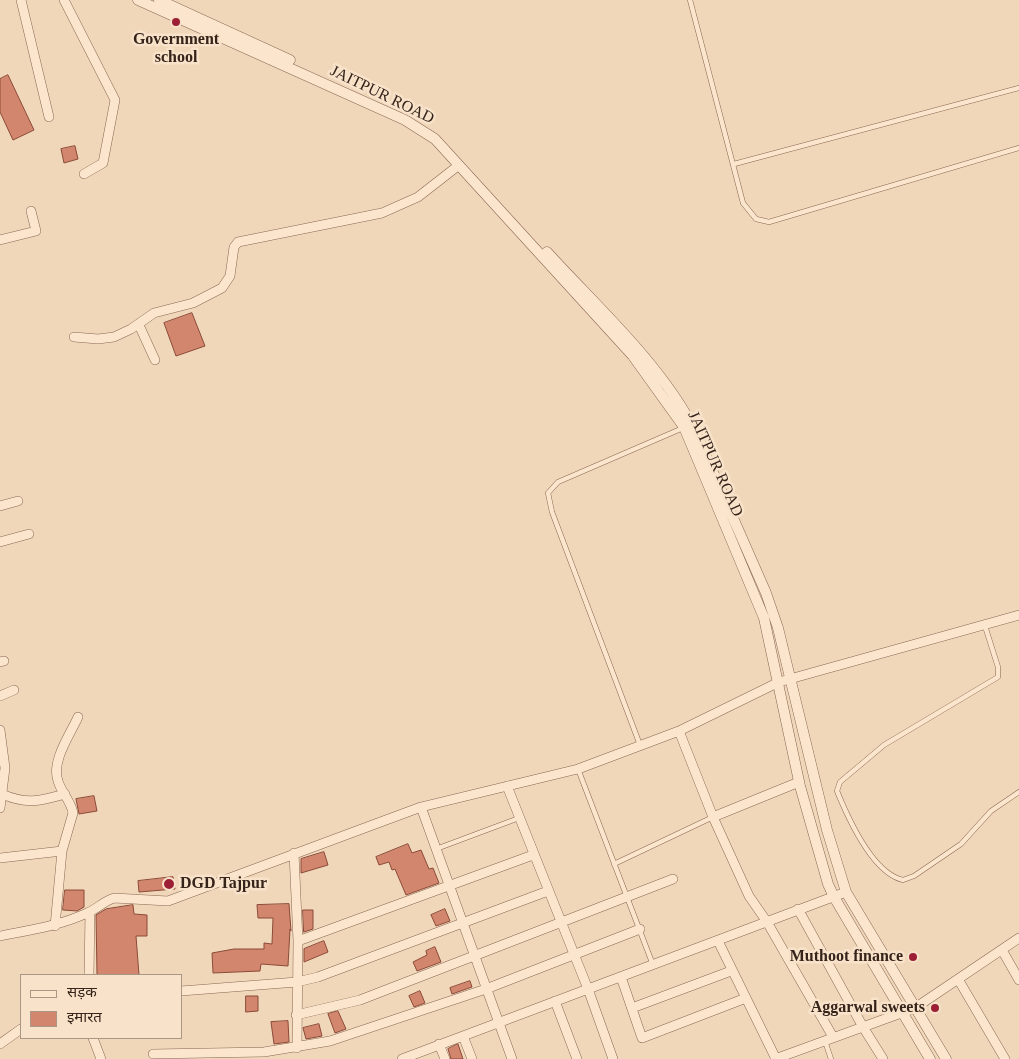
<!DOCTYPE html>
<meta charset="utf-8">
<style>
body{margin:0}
#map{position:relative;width:1019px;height:1059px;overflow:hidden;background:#f1d7ba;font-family:"Times New Roman","Noto Sans Devanagari",serif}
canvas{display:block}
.legend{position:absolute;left:20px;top:974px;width:162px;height:65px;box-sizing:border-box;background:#f8e3ca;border:1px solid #aa9684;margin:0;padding:6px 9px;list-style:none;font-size:15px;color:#36231a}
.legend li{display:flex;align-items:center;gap:10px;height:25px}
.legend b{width:25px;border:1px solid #aa9684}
</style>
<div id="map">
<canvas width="1019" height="1059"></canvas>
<ul class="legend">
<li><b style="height:6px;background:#fbe6cd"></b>सड़क</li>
<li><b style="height:14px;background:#d2866d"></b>इमारत</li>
</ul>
</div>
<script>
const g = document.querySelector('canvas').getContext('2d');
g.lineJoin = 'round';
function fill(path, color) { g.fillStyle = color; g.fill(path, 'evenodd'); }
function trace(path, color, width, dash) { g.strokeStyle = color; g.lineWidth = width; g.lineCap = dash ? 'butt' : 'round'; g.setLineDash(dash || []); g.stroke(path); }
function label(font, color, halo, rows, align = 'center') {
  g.font = font + ' "Times New Roman",serif'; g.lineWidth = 5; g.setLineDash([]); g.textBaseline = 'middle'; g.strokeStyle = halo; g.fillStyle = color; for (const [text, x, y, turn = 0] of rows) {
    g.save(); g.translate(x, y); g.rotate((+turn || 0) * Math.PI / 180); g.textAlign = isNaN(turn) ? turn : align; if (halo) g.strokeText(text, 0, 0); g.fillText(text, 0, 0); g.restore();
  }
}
const building = new Path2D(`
 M 8,75 L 34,130 L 13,140 L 0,112 L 0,79 Z
 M 75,146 L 78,159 L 64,163 L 61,149 Z
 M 192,313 L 205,346 L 176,356 L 164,323 Z
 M 94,796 L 97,811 L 79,814 L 76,799 Z
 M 408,844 L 412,853 L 421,850 L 429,869 L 433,868 L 439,883 L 406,895 L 395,869 L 392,870 L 389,862 L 379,865 L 376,857 Z
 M 324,852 L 328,865 L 301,873 L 301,859 Z
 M 173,877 L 175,889 L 139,892 L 138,881 Z
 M 65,890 L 84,890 L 84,907 L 77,911 L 63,910 Z
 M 289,904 L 291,931 L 290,929 L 288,966 L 261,964 L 260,971 L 213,973 L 212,953 L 234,949 L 264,949 L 264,943 L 272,944 L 273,918 L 258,918 L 257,905 Z
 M 133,905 L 134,914 L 147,915 L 147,936 L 136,936 L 139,975 L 97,975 L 96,915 L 106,909 Z
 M 445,909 L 450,921 L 436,926 L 431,915 Z
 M 303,910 L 313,910 L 313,929 L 304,932 Z
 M 324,941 L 328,952 L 304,962 L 304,949 Z
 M 435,947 L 441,962 L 417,971 L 413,962 L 427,955 L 426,951 Z
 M 470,981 L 472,987 L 452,994 L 450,988 Z
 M 420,991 L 425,1003 L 414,1007 L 409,996 Z
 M 246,996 L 258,996 L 258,1011 L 246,1012 Z
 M 338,1011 L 346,1029 L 335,1033 L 328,1014 Z
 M 288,1021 L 289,1042 L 274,1044 L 271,1022 Z
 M 319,1024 L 322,1036 L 306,1039 L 303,1028 Z
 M 458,1044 L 463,1059 L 451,1059 L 448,1049 Z`);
fill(building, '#d2866d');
trace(building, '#8a4a37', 1);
const service = new Path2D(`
 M 690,0 L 743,203 L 756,219 L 769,222 L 1019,148
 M 734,164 L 1019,88
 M 985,626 L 998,667 L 998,677 L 884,745 L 840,782 L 837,791 C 848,818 872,873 903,880 L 914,876 L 961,844 L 991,811 L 1019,792
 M 640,745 L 552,512 L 548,493 L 558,482 L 683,428
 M 578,769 L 653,965
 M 436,849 L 519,818
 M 614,864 L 713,817
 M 825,1041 L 831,1059`);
const minor = new Path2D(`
 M 21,0 L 49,117
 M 64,0 L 115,100 L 103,163 L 84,174
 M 0,240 L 36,231 L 31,211
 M 139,325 L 155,360
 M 74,337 L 98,339 L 114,337 L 131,329 L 154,313 L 193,303 L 222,288 L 230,276 L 234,247 L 238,242 L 382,213 L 418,197 L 459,165
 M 0,506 L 18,501
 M 0,542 L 29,534
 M 0,662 L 4,661
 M 0,696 L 14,690
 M 0,730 L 5,768 L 0,808
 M 679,731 L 713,817 L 749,896 L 767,922 L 833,1037
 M 507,786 L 588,989 L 613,1059
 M 2,794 C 27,805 40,801 65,794
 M 421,807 L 512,1059
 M 713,817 L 799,782
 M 294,853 L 298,941 L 297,1048
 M 0,858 L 62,851
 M 798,909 L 863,1027 L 883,1059
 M 55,926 L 62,851 L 73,813 C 71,801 61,792 58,781 C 51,761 70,735 78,717
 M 0,936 C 30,930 59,926 87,913 C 97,909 104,901 114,898 L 168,901 L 421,807 L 578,769 L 679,731 L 779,682 L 1019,615
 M 298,941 L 533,855
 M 718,941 L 776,1059
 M 1002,950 L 1019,980
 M 89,975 L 90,912
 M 621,977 L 642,1038 L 746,998
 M 958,979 L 1005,1059
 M 181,991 L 297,982 L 318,977 L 548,891
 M 555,1001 L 577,1059
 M 632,1008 L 731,971
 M 296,1015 L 360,1000 L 673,879
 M 463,1036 L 472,1059
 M 93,1038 L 101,1059
 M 0,1044 L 21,1029
 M 439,1044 L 445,1059
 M 153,1054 L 264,1052 L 330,1041 L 486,989 L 640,929
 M 402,1059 L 846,892
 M 775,1059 L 915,1008 L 1019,938`);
const tertiary = new Path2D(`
 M 138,0 L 405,120 L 435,139 L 633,356 L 684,427 L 764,618 L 800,786 L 828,884 L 834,897 L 930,1059
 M 159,0 L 290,60
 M 547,252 C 596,306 660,363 694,429 L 766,593 L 778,628 L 827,830 L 846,892 L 946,1059`);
trace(service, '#896753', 5.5);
trace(minor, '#896753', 10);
trace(tertiary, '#896753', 11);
trace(service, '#fbe6cd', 4.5);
trace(minor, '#fbe6cd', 9);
trace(tertiary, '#fbe6cd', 10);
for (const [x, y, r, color] of [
 [176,22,5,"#9c1f35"],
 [169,884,6,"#9c1f35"],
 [913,957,5,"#9c1f35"],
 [935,1008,5,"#9c1f35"]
]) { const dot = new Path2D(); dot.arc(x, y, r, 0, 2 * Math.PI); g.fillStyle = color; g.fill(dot); trace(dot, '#f8e3ca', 2); }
label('bold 16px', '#36231a', '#f8e3ca', [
 ["Government",176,40,"center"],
 ["school",176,58,"center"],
 ["DGD Tajpur",180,884,"left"],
 ["Muthoot finance",903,957],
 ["Aggarwal sweets",925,1008]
], 'right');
label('16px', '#36231a', '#f8e3ca', [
 ["JAITPUR ROAD",382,95,26],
 ["JAITPUR ROAD",715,464,66]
]);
</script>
